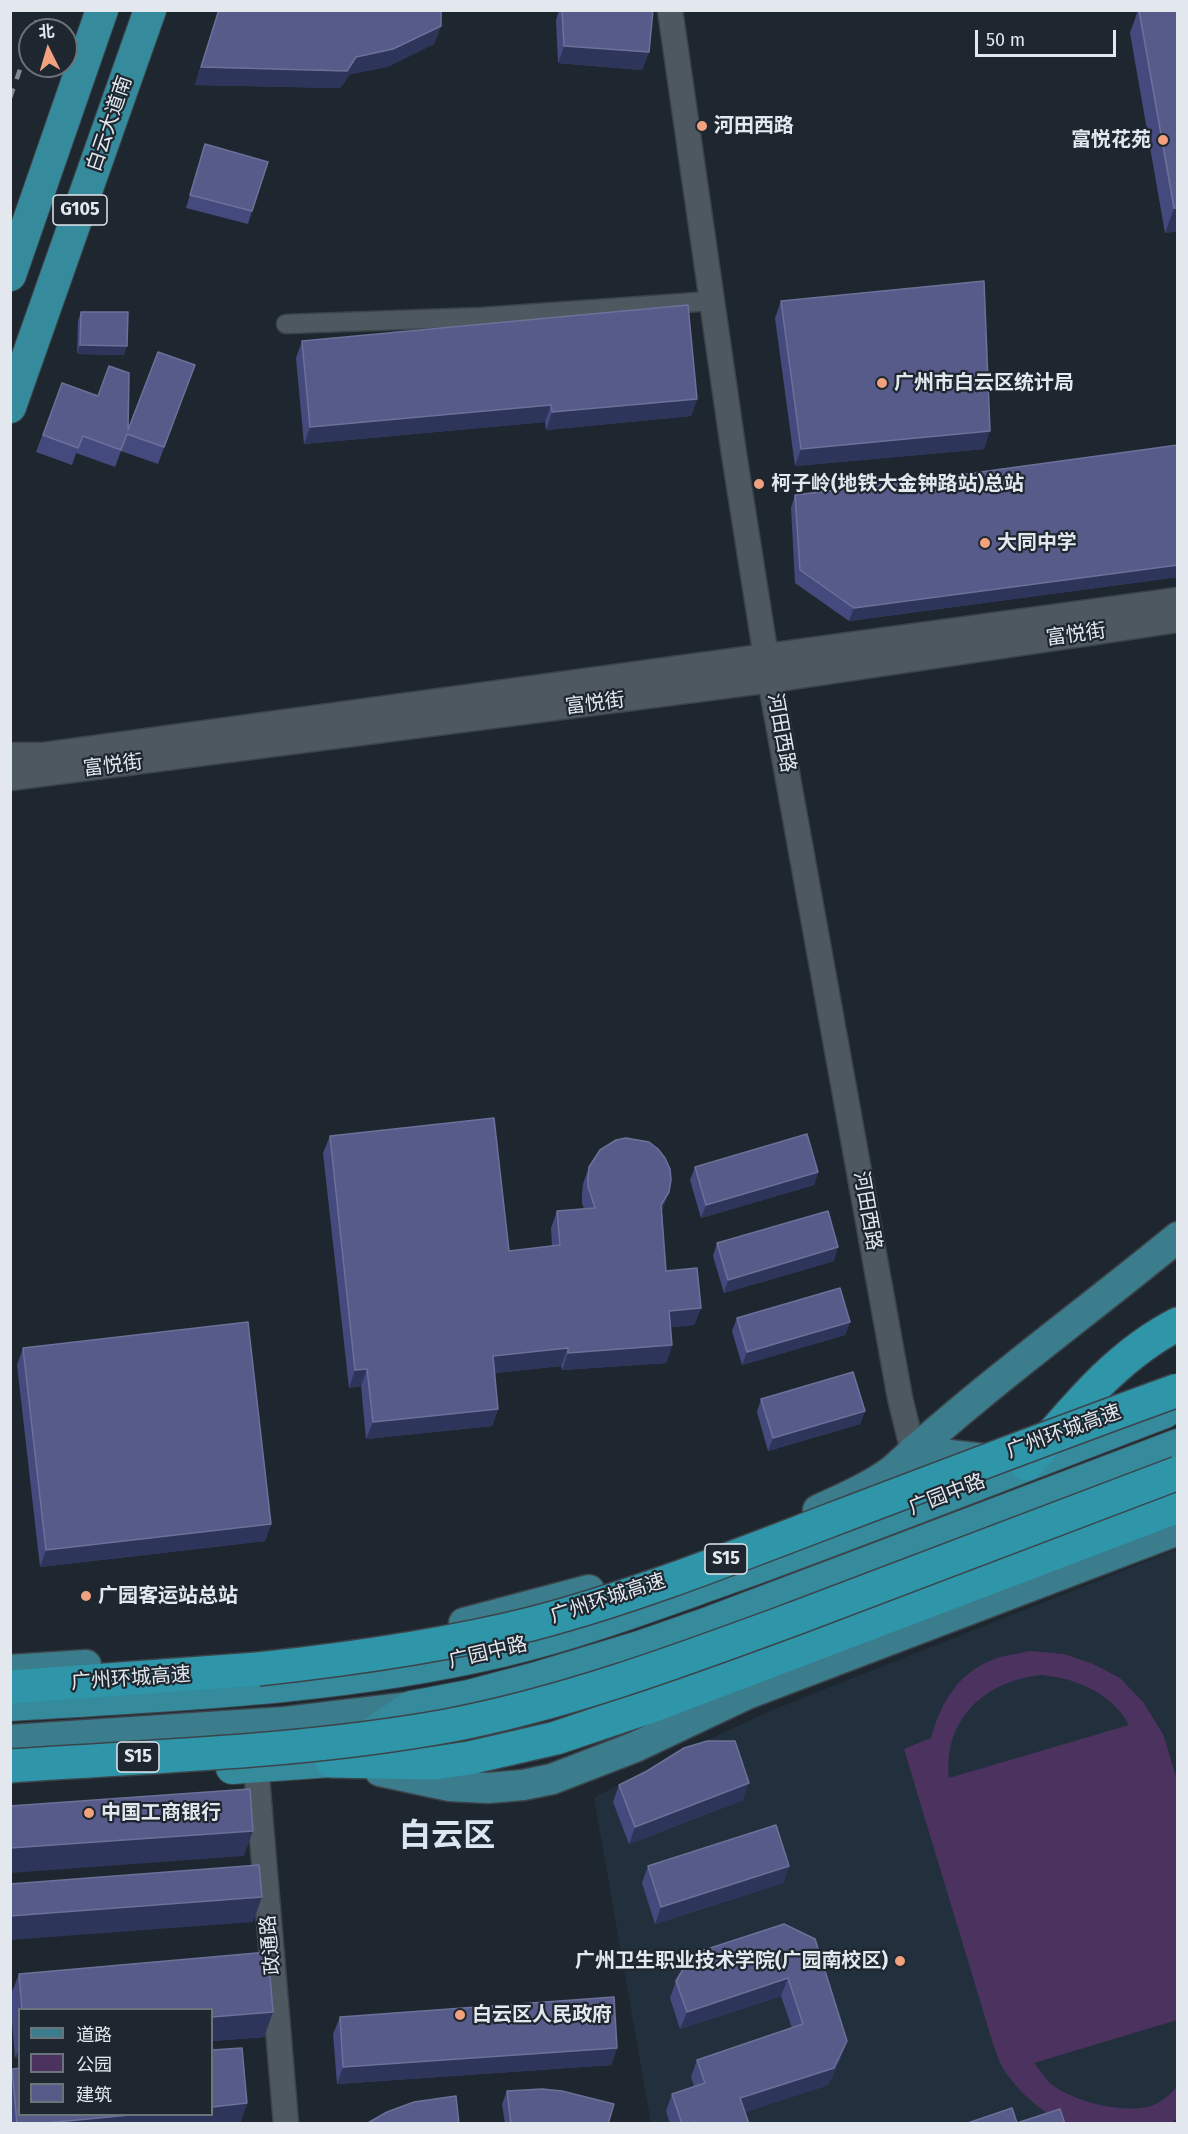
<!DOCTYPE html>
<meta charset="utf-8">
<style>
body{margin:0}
#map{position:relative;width:1188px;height:2134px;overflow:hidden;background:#1e272f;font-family:"Fira Sans","Noto Sans SC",sans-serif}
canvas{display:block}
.frame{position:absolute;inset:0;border:12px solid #e2e8ee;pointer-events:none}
.legend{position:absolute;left:18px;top:2008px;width:195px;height:108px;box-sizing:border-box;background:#1e272f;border:2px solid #6c747b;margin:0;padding:8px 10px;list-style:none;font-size:18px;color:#e2e8ee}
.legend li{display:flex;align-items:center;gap:12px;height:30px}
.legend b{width:30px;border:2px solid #6c747b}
.north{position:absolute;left:18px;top:18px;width:60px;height:60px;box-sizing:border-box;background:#1e272f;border:2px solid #6c747b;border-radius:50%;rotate:355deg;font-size:16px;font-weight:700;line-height:24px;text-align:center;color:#e2e8ee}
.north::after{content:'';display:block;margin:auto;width:21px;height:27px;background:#f1a17d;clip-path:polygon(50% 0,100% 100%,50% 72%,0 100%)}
.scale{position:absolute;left:975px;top:30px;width:141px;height:27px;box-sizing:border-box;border:3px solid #e2e8ee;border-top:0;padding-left:8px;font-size:18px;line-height:21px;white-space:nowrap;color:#e2e8ee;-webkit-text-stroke:4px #1e272f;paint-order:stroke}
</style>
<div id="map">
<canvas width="1188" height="2134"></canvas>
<div class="frame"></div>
<ul class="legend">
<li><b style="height:8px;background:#3b7d8d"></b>道路</li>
<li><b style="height:16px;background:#4c335f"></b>公园</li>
<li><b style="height:16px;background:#565b8a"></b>建筑</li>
</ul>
<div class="north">北</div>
<div class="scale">50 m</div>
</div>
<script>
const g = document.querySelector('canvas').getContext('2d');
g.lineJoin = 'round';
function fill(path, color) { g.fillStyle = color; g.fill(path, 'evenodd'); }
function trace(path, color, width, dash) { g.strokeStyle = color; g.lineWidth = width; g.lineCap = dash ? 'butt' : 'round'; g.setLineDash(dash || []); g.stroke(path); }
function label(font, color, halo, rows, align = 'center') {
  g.font = font + ' "Fira Sans","Noto Sans SC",sans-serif'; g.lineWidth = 4.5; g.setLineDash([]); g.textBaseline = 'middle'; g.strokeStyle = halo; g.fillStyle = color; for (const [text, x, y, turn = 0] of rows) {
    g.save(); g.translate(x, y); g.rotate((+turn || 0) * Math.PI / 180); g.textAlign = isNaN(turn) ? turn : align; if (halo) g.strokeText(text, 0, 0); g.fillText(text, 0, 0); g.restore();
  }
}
fill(new Path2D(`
 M 1175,1550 L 1178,1561 L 1177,2123 L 651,2123 L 594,1798 L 682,1752 L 770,1711 Z`), '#22303d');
fill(new Path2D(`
 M 1029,1651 L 1064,1654 L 1093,1664 L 1120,1678 L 1143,1702 L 1163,1734 L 1177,1780 L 1177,2020 L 1034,2063 C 1040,2070 1045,2079 1052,2085 C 1075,2102 1123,2114 1151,2106 C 1161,2103 1170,2094 1177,2087 L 1177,2118 L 1170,2124 L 1067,2123 C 1044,2115 1016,2090 1003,2068 C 999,2062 997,2054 994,2047 L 904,1749 L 931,1738 C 941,1702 959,1671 997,1658 C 1007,1655 1018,1654 1029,1651 ZM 1041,1675 C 1076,1678 1112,1693 1129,1725 L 949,1778 C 943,1720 984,1681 1041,1675 Z`), '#4c335f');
const minor = new Path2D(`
 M 286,324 L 482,317 L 712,301`);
const tertiary = new Path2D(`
 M 670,10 L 734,454 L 766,657 L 900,1398 L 913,1451
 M 10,755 L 44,755 L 1178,600
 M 10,778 L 771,680 L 1178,620
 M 256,1766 L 286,2124`);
const primary = new Path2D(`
 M 913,1451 L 994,1460
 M 818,1510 C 844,1498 870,1487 893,1470 C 983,1387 1083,1315 1178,1237
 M 464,1623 L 589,1590
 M 10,1670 L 86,1665
 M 234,1726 L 293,1747
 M 10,1740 L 285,1722 L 411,1707
 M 380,1771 L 450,1786 L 488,1788 L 523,1785 L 552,1779 L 635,1747 L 747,1694 L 1178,1530`);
const trunk = new Path2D(`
 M 10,275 L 102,10
 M 10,407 L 150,10
 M 10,1705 C 175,1695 340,1689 502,1651 C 582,1632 660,1602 737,1575 C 881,1523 1023,1466 1165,1412
 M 232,1768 L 332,1761 L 411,1707 L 469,1696 L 533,1679 L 639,1647 L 711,1622 L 1178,1445`);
const motorway = new Path2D(`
 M 1027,1464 C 1072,1412 1115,1356 1178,1324
 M 10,1687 L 258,1669
 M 332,1761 L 434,1763 L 469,1758 L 556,1738 L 654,1705 L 1178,1506`);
trace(minor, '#3c444b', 21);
trace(tertiary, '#3c444b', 27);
trace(primary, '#3c444b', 33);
trace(trunk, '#3c444b', 34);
trace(motorway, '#3c444b', 36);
trace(minor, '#4e5861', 18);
trace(tertiary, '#4e5861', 24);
trace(primary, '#3b7d8d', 30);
trace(trunk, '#358a9c', 32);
trace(motorway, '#2f96aa', 33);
trace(new Path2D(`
 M 34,30 L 40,10
 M 10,98 L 30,41`), '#838a91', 4.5, [10, 10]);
const motorwayBridge = new Path2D(`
 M 258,1669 C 351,1659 444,1646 535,1623 C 633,1597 729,1559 823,1523 C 941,1478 1059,1433 1178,1390
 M 10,1766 C 156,1756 303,1752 447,1726 C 567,1703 682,1660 796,1618 C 923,1570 1050,1522 1178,1473`);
trace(motorwayBridge, '#3c444b', 36, []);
trace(motorwayBridge, '#2f96aa', 33);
fill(new Path2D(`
 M 218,10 L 441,10 L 441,26 L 434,44 L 387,67 L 350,74 L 340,88 L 195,85 Z
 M 559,10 L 653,10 L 649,52 L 642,70 L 558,63 L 556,20 Z
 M 1138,10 L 1178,10 L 1178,231 L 1165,233 L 1130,33 Z
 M 205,144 L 252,211 L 248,224 L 186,208 Z
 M 781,301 L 984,449 L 795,466 L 775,318 Z
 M 81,312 L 124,355 L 77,354 L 78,320 Z
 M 302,341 L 697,399 L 691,416 L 546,430 L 545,422 L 304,444 L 296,358 Z
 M 195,365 L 158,464 L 121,451 L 115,467 L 76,453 L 72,465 L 36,452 L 62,383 L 98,396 L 128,430 Z
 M 1178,445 L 1178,577 L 849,621 L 795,583 L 791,508 L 795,495 L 944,477 Z
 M 330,1136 L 509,1251 L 552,1246 L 551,1228 L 557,1211 L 584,1209 L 582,1203 L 582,1194 L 583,1184 L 589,1167 L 663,1209 L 662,1211 L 666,1271 L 701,1308 L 694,1325 L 671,1327 L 672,1345 L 666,1363 L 562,1370 L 561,1366 L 494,1373 L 498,1409 L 492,1426 L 366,1439 L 361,1386 L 349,1388 L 323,1153 Z
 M 695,1167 L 818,1172 L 814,1185 L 701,1218 L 690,1180 Z
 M 717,1243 L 834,1261 L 724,1293 L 713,1256 Z
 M 737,1318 L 850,1322 L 845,1335 L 742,1365 L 732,1331 Z
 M 23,1348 L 271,1524 L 265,1541 L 40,1567 L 17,1365 Z
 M 761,1399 L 865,1411 L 860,1424 L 768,1451 L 757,1412 Z
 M 619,1785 L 743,1800 L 629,1844 L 613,1802 Z
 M 648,1866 L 789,1866 L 783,1883 L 655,1924 L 642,1883 Z
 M 784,1924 L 841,2058 L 828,2085 L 745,2112 L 749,2124 L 670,2124 L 666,2111 L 672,2094 L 694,2086 L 691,2077 L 697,2060 L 792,2028 L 781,1996 L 680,2029 L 670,1998 L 676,1981 Z
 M 268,1952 L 273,2012 L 264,2037 L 212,2041 L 212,2010 L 20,2010 L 20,2058 L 15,2058 L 10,1997 L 19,1974 Z
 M 340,2017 L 617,2048 L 611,2065 L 337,2084 L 333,2034 Z
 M 12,2069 L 247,2103 L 240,2124 L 10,2124 L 10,2074 Z
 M 507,2091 L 608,2124 L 505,2124 L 502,2104 Z`), '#454a7e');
fill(new Path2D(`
 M 441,26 L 434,44 L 387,67 L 350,74 L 340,88 L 195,85 L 201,67 L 356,57 Z
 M 564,46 L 649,52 L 642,70 L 558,63 Z
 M 1174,208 L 1178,208 L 1178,231 L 1165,233 Z
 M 80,345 L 127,346 L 124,355 L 77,354 Z
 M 697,399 L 691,416 L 546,430 L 552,412 Z
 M 551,405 L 545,422 L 304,444 L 310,427 Z
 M 990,431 L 984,449 L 795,466 L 801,449 Z
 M 1178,565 L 1178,577 L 849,621 L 854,608 Z
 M 818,1172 L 814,1185 L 701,1218 L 706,1205 Z
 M 669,1192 L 663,1209 L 655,1222 L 661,1205 Z
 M 838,1247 L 834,1261 L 724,1293 L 728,1280 Z
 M 701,1308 L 694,1325 L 663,1328 L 669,1311 Z
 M 850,1322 L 845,1335 L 742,1365 L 747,1352 Z
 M 672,1345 L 666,1363 L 562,1370 L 568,1353 Z
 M 568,1348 L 561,1366 L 486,1374 L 493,1356 Z
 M 367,1369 L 361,1386 L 349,1388 L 355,1370 Z
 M 498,1409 L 492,1426 L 366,1439 L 373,1422 Z
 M 865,1411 L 860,1424 L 768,1451 L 773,1438 Z
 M 271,1524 L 265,1541 L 40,1567 L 46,1550 Z
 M 749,1783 L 743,1800 L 629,1844 L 635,1827 Z
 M 253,1831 L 244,1856 L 10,1873 L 10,1848 Z
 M 789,1866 L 783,1883 L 655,1924 L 661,1907 Z
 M 262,1897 L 253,1922 L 10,1940 L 10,1916 Z
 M 788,1978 L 781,1996 L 680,2029 L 687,2012 Z
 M 273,2012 L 264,2037 L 212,2041 L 212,2017 Z
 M 847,2041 L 841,2058 L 828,2085 L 734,2116 L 740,2098 Z
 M 20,2046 L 20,2058 L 15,2058 Z
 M 617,2048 L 611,2065 L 337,2084 L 343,2067 Z
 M 247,2103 L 240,2124 L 35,2124 L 130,2115 L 212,2115 L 212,2107 Z`), '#2e355a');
const building = new Path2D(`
 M 219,10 L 441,10 L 441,26 L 393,49 L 356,57 L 347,71 L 201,67 Z
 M 562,10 L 653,10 L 649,52 L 564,46 Z
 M 1139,10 L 1178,10 L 1178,208 L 1174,208 Z
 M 205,144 L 268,162 L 252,211 L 190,195 Z
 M 984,281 L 990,431 L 801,449 L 781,301 Z
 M 688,305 L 697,399 L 552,412 L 551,405 L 310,427 L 302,341 Z
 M 81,312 L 128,312 L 127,346 L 80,345 Z
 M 158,352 L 195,365 L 164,447 L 127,434 L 121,450 L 83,436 L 78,448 L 43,435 L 62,383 L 98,396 L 109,366 L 129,373 L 128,430 Z
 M 1178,445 L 1178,565 L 854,608 L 800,570 L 795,495 L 944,477 Z
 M 494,1118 L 509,1251 L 560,1245 L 557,1211 L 595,1208 L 588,1186 L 588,1177 L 589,1167 L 600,1150 L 616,1140 L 626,1138 L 649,1142 L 658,1149 L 665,1158 L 670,1169 L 671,1180 L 669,1192 L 661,1205 L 666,1271 L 697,1268 L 701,1308 L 669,1311 L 672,1345 L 568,1353 L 568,1348 L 493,1356 L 498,1409 L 373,1422 L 367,1369 L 355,1370 L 330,1136 Z
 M 807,1134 L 818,1172 L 706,1205 L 695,1167 Z
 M 828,1211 L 838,1247 L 728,1280 L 717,1243 Z
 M 840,1288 L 850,1322 L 747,1352 L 737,1318 Z
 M 248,1322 L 271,1524 L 46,1550 L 23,1348 Z
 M 853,1372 L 865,1411 L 773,1438 L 761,1399 Z
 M 707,1741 L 735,1741 L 749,1783 L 635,1827 L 619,1785 L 647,1771 L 684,1748 Z
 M 250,1789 L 253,1831 L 10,1848 L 10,1806 Z
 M 776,1825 L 789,1866 L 661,1907 L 648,1866 Z
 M 259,1865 L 262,1897 L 10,1916 L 10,1884 Z
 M 784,1924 L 815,1939 L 847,2041 L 834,2068 L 740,2098 L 749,2124 L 696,2124 L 695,2122 L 691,2124 L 682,2124 L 672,2094 L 705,2083 L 697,2060 L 803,2024 L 788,1978 L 687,2012 L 676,1981 L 692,1954 Z
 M 268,1952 L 273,2012 L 212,2017 L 212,2010 L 22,2010 L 19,1974 Z
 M 614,1997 L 617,2048 L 343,2067 L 340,2017 Z
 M 242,2048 L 247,2103 L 212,2107 L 212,2050 Z
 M 20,2068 L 20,2115 L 130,2115 L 35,2124 L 17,2124 L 12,2069 Z
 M 542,2089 L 562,2091 L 614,2104 L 608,2124 L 511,2124 L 507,2091 Z
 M 456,2096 L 459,2124 L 366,2124 L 387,2112 L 414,2102 Z
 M 1012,2108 L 1017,2123 L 1060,2109 L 1065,2124 L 965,2124 Z`);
fill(building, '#565b8a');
trace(building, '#6c719a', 1.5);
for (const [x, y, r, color] of [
 [702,126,6,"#f1a17d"],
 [1163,140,6,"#f1a17d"],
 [882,383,6,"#f1a17d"],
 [759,484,6,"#f1a17d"],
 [985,543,6,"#f1a17d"],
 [86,1596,6,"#f1a17d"],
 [89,1813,6,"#f1a17d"],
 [900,1961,6,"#f1a17d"],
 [460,2015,6,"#f1a17d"]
]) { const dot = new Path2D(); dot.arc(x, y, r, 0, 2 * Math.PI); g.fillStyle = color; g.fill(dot); trace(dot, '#1e272f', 2); }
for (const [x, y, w] of [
 [80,210,54],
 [726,1559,42],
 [138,1757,42]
]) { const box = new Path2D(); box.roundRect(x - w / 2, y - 15, w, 30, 4.5); g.fillStyle = '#1e272f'; g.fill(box); trace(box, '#e2e8ee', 1.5); }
label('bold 18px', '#e2e8ee', null, [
 ["G105",80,210],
 ["S15",726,1559],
 ["S15",138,1757]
]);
label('20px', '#e2e8ee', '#1e272f', [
 ["白云大道南",110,124,-71],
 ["富悦街",1076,635,-8],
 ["富悦街",595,704,-7],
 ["河田西路",781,733,80],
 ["富悦街",113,766,-7],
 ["河田西路",867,1211,80],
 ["广州环城高速",1064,1432,-20],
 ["广园中路",947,1495,-21],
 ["广州环城高速",608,1599,-18],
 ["广园中路",488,1653,-13],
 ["广州环城高速",131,1679,-4],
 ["政通路",271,1945,-95]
]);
label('bold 20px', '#e2e8ee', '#1e272f', [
 ["河田西路",714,126],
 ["富悦花苑",1151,140,"right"],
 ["广州市白云区统计局",894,383],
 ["柯子岭(地铁大金钟路站)总站",771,484],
 ["大同中学",997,543],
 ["广园客运站总站",98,1596],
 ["中国工商银行",101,1813],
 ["广州卫生职业技术学院(广园南校区)",888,1961,"right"],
 ["白云区人民政府",472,2015]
], 'left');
label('bold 32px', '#dae6f1', '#1e272f', [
 ["白云区",447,1837]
]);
</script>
